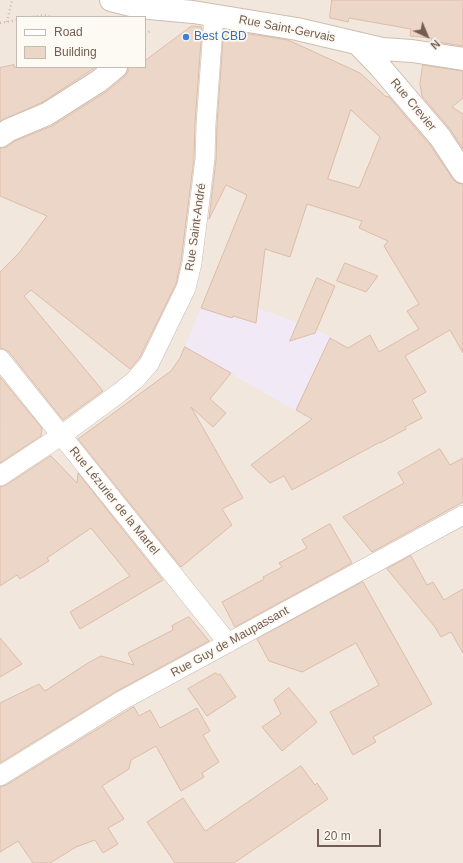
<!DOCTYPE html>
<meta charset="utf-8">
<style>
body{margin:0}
#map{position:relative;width:463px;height:863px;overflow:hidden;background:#faf5ec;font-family:Helvetica,sans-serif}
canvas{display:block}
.legend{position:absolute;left:16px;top:16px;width:130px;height:52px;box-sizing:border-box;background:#fdf9f3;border:1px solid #c6bbb3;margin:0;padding:5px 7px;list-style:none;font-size:12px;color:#735d52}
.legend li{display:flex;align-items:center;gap:8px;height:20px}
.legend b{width:20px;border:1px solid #c6bbb3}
.north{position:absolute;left:407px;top:16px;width:40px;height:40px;-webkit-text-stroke:3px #fdf9f3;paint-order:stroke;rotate:136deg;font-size:11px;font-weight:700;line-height:16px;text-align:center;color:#735d52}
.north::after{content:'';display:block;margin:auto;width:14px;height:18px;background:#735d52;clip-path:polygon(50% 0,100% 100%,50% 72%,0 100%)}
.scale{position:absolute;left:317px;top:829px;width:64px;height:18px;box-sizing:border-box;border:2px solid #735d52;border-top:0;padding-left:5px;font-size:12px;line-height:14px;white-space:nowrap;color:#735d52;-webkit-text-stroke:3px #fdf9f3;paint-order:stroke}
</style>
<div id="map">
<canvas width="463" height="863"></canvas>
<ul class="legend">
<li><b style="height:5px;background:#fff"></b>Road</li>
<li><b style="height:11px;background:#ecd6c7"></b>Building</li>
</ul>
<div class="north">N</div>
<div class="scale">20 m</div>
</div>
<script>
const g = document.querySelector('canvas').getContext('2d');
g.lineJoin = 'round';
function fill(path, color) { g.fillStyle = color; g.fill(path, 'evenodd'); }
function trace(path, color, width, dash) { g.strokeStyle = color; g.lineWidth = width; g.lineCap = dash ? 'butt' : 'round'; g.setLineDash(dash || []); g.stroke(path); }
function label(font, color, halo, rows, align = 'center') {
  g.font = font + ' Helvetica,sans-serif'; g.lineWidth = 3.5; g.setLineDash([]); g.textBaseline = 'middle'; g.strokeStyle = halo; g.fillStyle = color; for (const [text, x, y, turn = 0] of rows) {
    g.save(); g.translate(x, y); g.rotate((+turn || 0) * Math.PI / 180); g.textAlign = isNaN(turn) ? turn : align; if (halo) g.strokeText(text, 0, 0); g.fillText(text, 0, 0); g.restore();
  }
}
fill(new Path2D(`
 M 0,0 L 463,0 L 463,863 L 0,863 ZM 17,17 L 145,17 L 145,67 L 17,67 Z`), '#f1e7dc');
fill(new Path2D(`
 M 206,294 L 275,314 L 323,333 L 375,362 L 398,378 L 417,398 L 371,428 L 338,435 L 185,347 Z`), '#f2e9f7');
const building = new Path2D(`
 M 332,0 L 463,0 L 463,46 L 431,41 L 432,38 L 410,36 L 411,29 L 349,18 L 348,22 L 330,18 Z
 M 192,26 L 202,27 L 195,123 L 194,158 L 181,261 L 176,284 L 140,357 L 130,369 L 31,290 L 24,296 L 103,391 L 63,420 L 9,352 L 4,349 L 0,348 L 0,272 L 19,253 L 47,216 L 0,196 L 0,148 L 7,147 L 15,141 L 54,125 L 106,92 L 124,77 L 128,72 L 128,67 L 145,67 L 145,61 Z
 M 224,30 L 288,40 L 360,73 L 385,96 L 389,97 L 430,145 L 453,179 L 457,183 L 463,184 L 463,353 L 450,330 L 405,356 L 426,392 L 412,400 L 422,418 L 405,427 L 406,429 L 380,443 L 380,442 L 292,490 L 284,476 L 270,483 L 251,465 L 312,419 L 296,410 L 330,338 L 348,348 L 370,335 L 379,352 L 419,329 L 407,311 L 419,304 L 384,246 L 388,241 L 359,228 L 362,221 L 307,204 L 290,257 L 265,249 L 256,323 L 233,316 L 232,318 L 201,308 L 247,195 L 226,185 L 209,219 L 216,160 L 217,125 ZM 351,110 L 380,137 L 359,188 L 328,179 Z
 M 14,65 L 14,67 L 96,67 L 41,103 L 0,121 L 0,68 Z
 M 423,65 L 463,71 L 463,98 L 452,107 L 463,114 L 463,149 L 450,129 L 422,96 L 420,84 Z
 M 345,263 L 378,276 L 366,292 L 337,281 Z
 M 317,278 L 335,286 L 315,333 L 290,341 Z
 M 185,347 L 231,373 L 210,399 L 226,413 L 213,427 L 191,407 L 243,498 L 222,509 L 232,525 L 181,567 L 78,439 L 171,371 L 180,358 Z
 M 0,377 L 42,428 L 41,436 L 0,463 Z
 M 440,449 L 450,465 L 463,458 L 463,502 L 372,552 L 343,517 L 404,483 L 398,473 Z
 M 51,456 L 77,483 L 78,473 L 163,580 L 80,629 L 70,612 L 130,576 L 91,528 L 47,558 L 49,561 L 20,579 L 17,575 L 0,586 L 0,487 L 6,485 Z
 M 330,524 L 352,563 L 235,627 L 222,602 L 264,579 L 263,577 L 282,567 L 279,563 L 307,548 L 302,540 Z
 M 411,556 L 427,585 L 433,582 L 444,600 L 463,589 L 463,653 L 451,632 L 441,637 L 435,627 L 387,569 Z
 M 363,582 L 432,704 L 373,737 L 376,742 L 353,755 L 330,712 L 379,685 L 356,643 L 302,672 L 269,661 L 257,639 Z
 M 189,617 L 209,641 L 115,692 L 0,763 L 0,703 L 39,684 L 45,691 L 88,663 L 101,656 L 134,665 L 128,653 L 173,630 L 172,626 Z
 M 0,638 L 22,664 L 0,677 Z
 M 216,673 L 218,675 L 220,674 L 236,697 L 207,716 L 188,689 Z
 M 289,688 L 317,722 L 282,751 L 262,727 L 281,714 L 274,700 Z
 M 134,707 L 139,716 L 150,710 L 160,728 L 197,708 L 210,731 L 203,735 L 219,762 L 202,773 L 204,777 L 181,791 L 156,746 L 131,760 L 129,769 L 102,786 L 124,819 L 108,828 L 118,844 L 103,853 L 95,840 L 76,847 L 50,863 L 33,863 L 18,841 L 0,852 L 0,787 L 6,785 Z
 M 301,766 L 315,785 L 317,783 L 328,799 L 234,863 L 175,863 L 147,822 L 183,798 L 205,831 Z`);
fill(building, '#ecd6c7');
trace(building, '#ddbdaa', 1);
const street = new Path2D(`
 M 0,359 L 228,643
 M 0,476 L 62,435 L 119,393 L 135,380 L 149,364 L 186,288 L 192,263 L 205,159 L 206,124 L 214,15
 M 0,776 L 121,701 L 463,515`);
const secondary = new Path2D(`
 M 111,0 L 139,7 L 193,12 L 297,29 L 382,49 L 412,51 L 463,59
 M 357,43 L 381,68 L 440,137 L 463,172
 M 0,136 L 9,130 L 47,114 L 99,81 L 116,67`);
trace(street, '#ccbdb3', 20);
trace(secondary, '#cebeb1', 24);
trace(new Path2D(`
 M 33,17 L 44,15 L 52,17
 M 7,22 L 12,0
 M 0,23 L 17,20
 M 145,34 L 152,30`), '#d2b9aa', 2.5, [1, 3]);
trace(street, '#fff', 19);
trace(secondary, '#fff', 22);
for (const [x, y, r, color] of [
 [186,37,4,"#3f7fe0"]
]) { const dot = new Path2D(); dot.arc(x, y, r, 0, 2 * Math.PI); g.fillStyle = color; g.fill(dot); trace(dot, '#fdf9f3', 1.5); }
label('12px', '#735d52', '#fdf9f3', [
 ["Rue Saint-Gervais",287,29,11],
 ["Rue Crevier",413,105,50],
 ["Rue Saint-André",196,227,-82],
 ["Rue Lézurier de la Martel",114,501,51],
 ["Rue Guy de Maupassant",230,642,-29]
]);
label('12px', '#366cbe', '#fdf9f3', [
 ["Best CBD",194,37]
], 'left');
</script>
